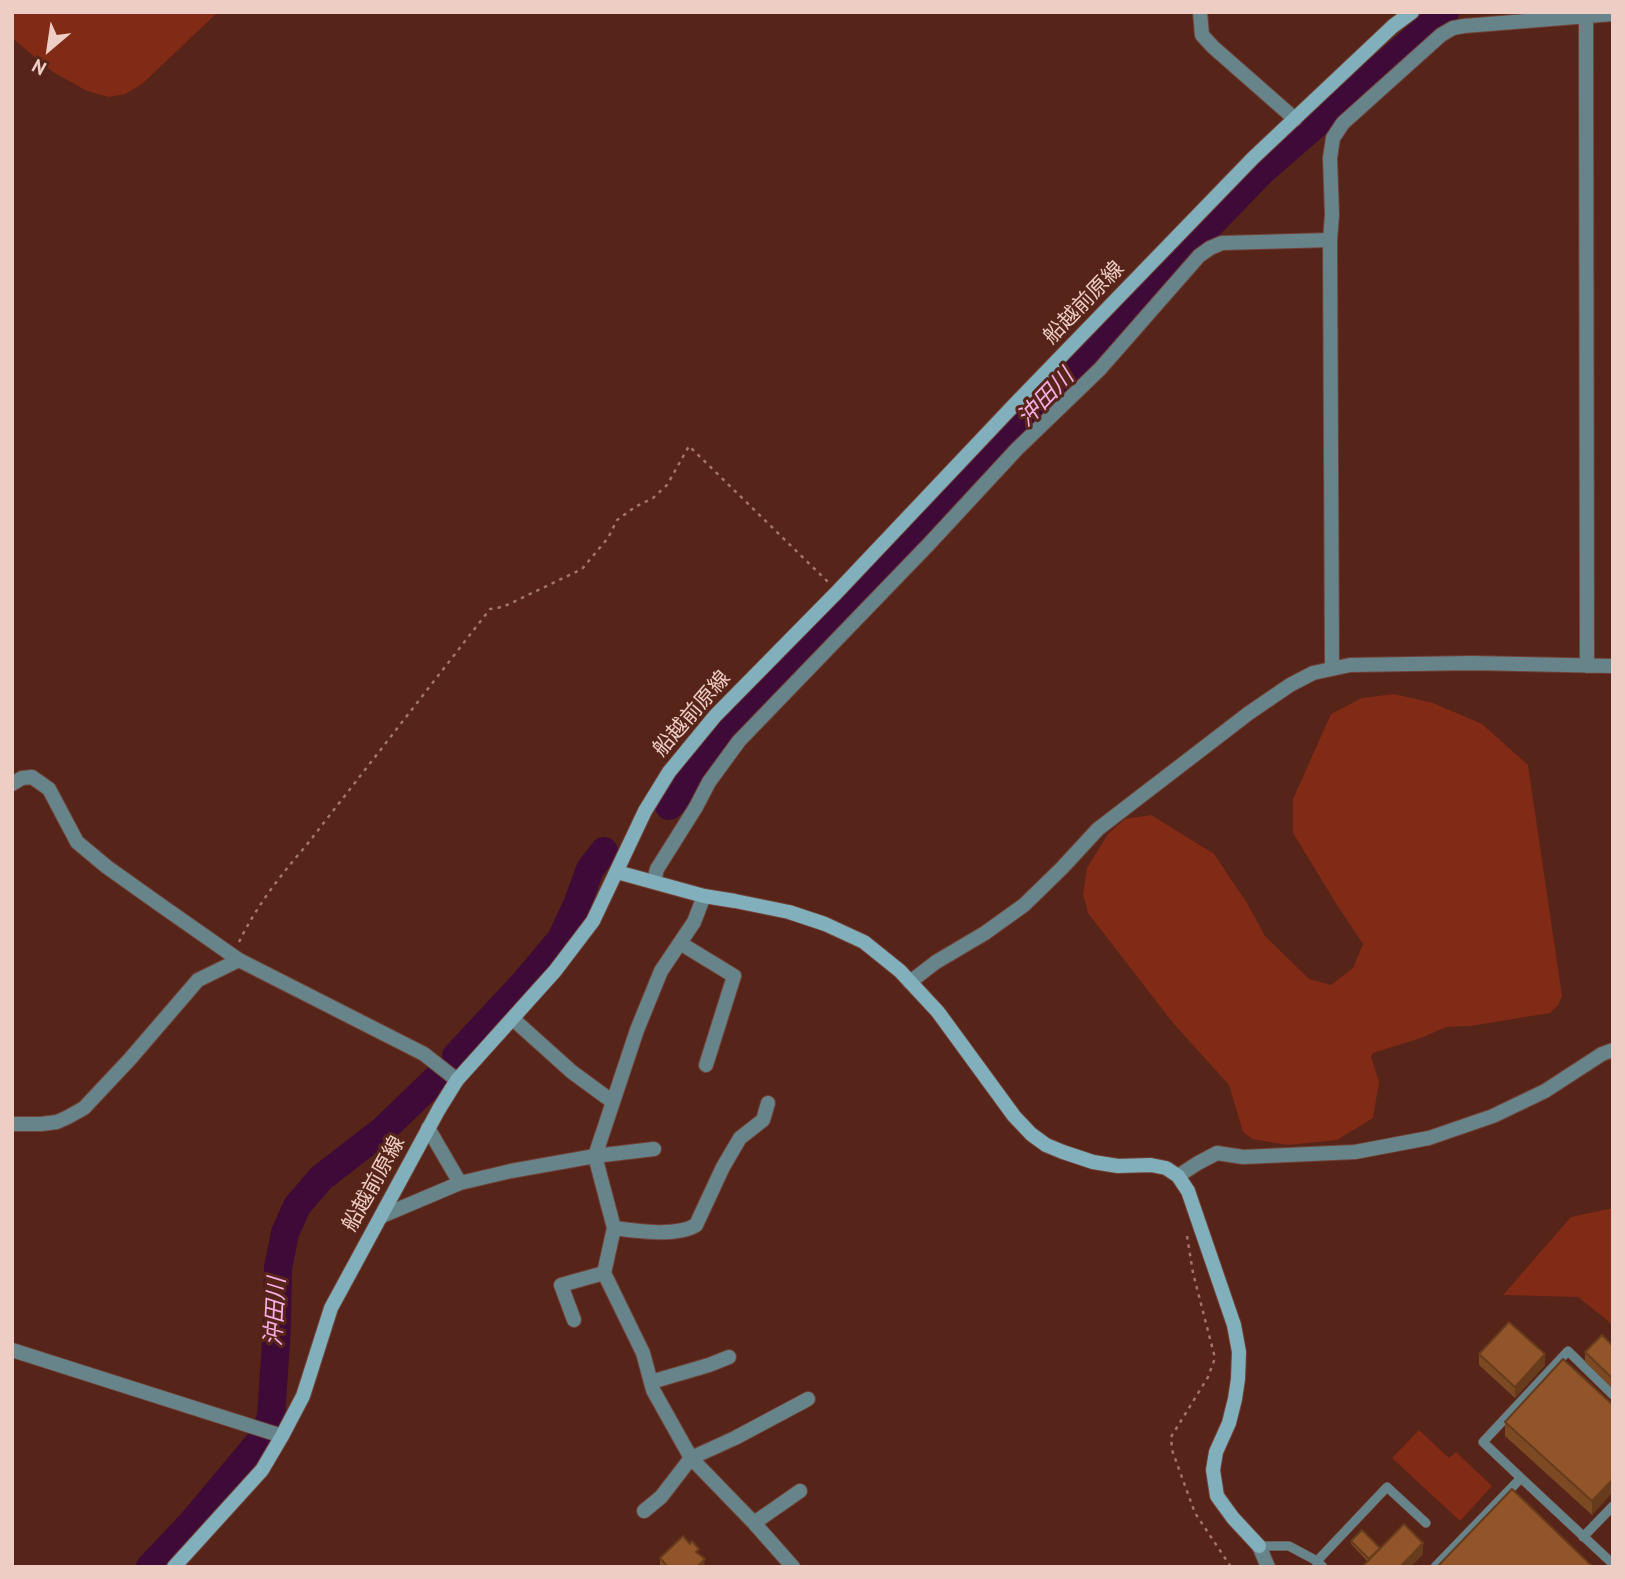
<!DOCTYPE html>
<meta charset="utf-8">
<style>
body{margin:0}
#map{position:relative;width:1625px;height:1579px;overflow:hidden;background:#562418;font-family:"PT Sans",sans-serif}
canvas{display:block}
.frame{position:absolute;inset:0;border:14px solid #eecdc5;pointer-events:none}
.north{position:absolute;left:14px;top:14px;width:70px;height:70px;-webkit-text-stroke:5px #562418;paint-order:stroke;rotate:209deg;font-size:19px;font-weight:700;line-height:28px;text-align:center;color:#eecdc5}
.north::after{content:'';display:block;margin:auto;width:24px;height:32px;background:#eecdc5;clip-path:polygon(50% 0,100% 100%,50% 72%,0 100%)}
</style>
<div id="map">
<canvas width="1625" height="1579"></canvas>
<div class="frame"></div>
<div class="north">N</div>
</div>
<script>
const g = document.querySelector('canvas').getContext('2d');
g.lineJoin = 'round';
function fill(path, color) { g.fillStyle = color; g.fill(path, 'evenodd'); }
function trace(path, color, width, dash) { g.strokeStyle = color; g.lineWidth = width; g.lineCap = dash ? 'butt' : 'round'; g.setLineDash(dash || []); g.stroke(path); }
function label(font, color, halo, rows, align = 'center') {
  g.font = font + ' "PT Sans","Noto Sans JP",sans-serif'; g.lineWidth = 6; g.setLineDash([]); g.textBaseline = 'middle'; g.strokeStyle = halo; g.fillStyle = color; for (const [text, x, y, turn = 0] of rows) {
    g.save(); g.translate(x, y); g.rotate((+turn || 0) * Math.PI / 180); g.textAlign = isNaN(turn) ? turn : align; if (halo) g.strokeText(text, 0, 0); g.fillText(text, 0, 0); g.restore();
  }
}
fill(new Path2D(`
 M 12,12 L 218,12 L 142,84 L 125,94 L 109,97 L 87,91 L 53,72 L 12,38 Z
 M 1394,694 L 1433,703 L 1482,724 L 1528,765 L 1562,996 L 1558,1005 L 1550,1013 L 1470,1026 L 1446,1027 L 1421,1038 L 1373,1053 L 1371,1057 L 1379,1082 L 1373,1118 L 1337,1140 L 1288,1145 L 1252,1139 L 1243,1132 L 1229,1085 L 1173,1023 L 1088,913 L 1083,894 L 1087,868 L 1108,834 L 1125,819 L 1151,815 L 1214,854 L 1247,903 L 1265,936 L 1309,979 L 1331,985 L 1353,968 L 1363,944 L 1337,905 L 1293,833 L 1293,799 L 1331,714 L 1362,698 Z
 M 1613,1208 L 1613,1325 L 1578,1297 L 1503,1295 L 1571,1217 Z
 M 1419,1430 L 1449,1458 L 1456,1452 L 1492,1486 L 1460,1521 L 1392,1458 Z`), '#812a16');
trace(new Path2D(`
 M 669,806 C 682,794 688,781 696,765 L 1140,297 L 1261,172 L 1445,12
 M 456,1056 L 525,982 L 561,939 L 577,905 L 590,869 L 604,851
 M 150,1567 L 190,1525 L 262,1439 L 271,1417 L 277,1327 L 278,1268 L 285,1233 L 297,1206 L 321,1178 L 383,1130 L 437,1078`), '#3e0a37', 28);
const lane = new Path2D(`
 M 1521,1478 L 1483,1442 L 1568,1351 L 1613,1395
 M 1583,1537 L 1613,1506
 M 1259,1546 L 1289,1546 L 1317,1561 L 1323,1567
 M 1317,1567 L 1317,1561 L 1387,1487 L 1426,1523
 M 1435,1567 L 1521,1478 L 1613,1564`);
const street = new Path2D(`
 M 1200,12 L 1202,35 L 1213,47 L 1295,119
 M 1586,16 L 1587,666
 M 1330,240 L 1332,668
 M 12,784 L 22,778 L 32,777 L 49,789 L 77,842 L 107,867 L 159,904 L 239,960 L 424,1054 L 457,1080
 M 654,881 L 657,869 L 696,807 L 709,782 L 739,741 L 929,544 L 1017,449 L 1100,369 L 1199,256 L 1210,248 L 1222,243 L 1330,240 L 1332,215 L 1330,158 L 1333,138 L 1343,123 L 1441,35 L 1453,28 L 1464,26 L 1613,14
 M 704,896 L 694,922 L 661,971 L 637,1030 L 595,1156 L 614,1228 L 604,1273 L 643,1353 L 653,1390 L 691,1458 L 754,1523 L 793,1567
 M 680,943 L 734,976 L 706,1065
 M 910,982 L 936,962 L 985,933 L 1024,905 L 1062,868 L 1098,829 L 1249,713 L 1290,685 L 1313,673 L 1350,665 L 1472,663 L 1613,666
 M 513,1019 L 572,1072 L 613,1102
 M 12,1124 L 41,1124 L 57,1122 L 68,1117 L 84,1108 L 130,1059 L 198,980 L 239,960
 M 428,1128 L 460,1183
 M 1178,1176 L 1198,1163 L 1217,1153 L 1243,1157 L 1355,1152 L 1429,1138 L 1493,1116 L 1545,1091 L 1602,1054 L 1613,1050
 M 382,1216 L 460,1183 L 511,1171 L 595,1156 L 654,1149
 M 614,1228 C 636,1231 677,1237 696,1225 L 723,1167 L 740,1138 L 763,1120 L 768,1103
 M 574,1320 L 561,1285 L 604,1273
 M 12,1350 L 282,1436
 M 651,1382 L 709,1365 L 729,1357
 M 644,1511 L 661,1497 L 691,1458 L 735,1438 L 808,1399
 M 754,1523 L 800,1491
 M 1259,1546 L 1268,1567`);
const secondary = new Path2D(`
 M 617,872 L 704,896 L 735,901 L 789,912 L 825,924 L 864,942 L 900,971 L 938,1012 L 1014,1116 L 1031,1134 L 1046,1145 L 1063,1152 L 1093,1162 L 1118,1166 L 1151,1165 L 1166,1168 L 1178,1176 L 1188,1191 L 1234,1325 L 1239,1352 L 1238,1379 L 1235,1399 L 1229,1423 L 1216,1452 L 1213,1470 L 1217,1496 L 1233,1518 L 1259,1546
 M 174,1567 L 262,1470 L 282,1436 L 303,1396 L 331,1308 L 439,1109 L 457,1080 L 555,971 L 593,921 L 645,811 L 669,772 L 715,716 L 838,591 L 1014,405 L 1253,158 L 1393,26 L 1412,12`);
trace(lane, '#714237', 10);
trace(street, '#714237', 16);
trace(secondary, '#714237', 16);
trace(new Path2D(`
 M 239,942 C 256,907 279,877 305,847 L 490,609 L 503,607 L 582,569 L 608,538 L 617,520 L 635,507 L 653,498 L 667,485 L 689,446 L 828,582
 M 1187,1236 L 1193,1273 L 1215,1358 L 1208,1377 L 1171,1437 L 1172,1450 L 1195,1513 L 1231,1567`), '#a0766c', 2.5, [3.5, 5]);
trace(lane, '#67848b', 9);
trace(street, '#67848b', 14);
trace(secondary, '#81b0bc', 14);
fill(new Path2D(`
 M 1613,1346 L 1613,1389 L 1585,1362 L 1585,1352 Z
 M 1479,1354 L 1545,1365 L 1515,1398 L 1479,1365 Z
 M 1613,1405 L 1592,1515 L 1505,1436 L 1505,1422 Z
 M 1351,1541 L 1380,1548 L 1423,1554 L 1410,1567 L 1362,1567 L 1367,1561 L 1351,1544 Z
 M 699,1554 L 705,1566 L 704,1567 L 662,1567 L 660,1565 L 660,1558 Z`), '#7d4923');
fill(new Path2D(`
 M 1545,1354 L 1545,1365 L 1515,1398 L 1515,1387 Z
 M 1613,1479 L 1613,1492 L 1592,1515 L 1592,1501 Z
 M 1423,1543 L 1423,1554 L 1410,1567 L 1400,1567 Z
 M 705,1559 L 704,1567 L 697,1567 Z`), '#663c1d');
const building = new Path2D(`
 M 1509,1322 L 1545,1354 L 1515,1387 L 1479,1354 Z
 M 1602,1335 L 1613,1346 L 1613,1379 L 1585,1352 Z
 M 1563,1359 L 1613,1405 L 1613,1479 L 1592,1501 L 1505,1422 Z
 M 1512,1489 L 1593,1567 L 1437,1567 Z
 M 1404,1524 L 1423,1543 L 1400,1567 L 1362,1567 Z
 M 1362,1530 L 1380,1548 L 1369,1559 L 1351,1541 Z
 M 683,1536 L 690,1544 L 692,1541 L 699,1549 L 696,1552 L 705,1559 L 697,1567 L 668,1567 L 660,1558 Z`);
fill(building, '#915529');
trace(building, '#663c1d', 2);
label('21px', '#eecdc5', '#562418', [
 ["船越前原線",1084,303,-46],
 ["船越前原線",692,714,-49],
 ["船越前原線",374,1184,-61]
]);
label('italic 23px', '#f9ade9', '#562418', [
 ["沖田川",1046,398,-46],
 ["沖田川",276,1312,-87]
]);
</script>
